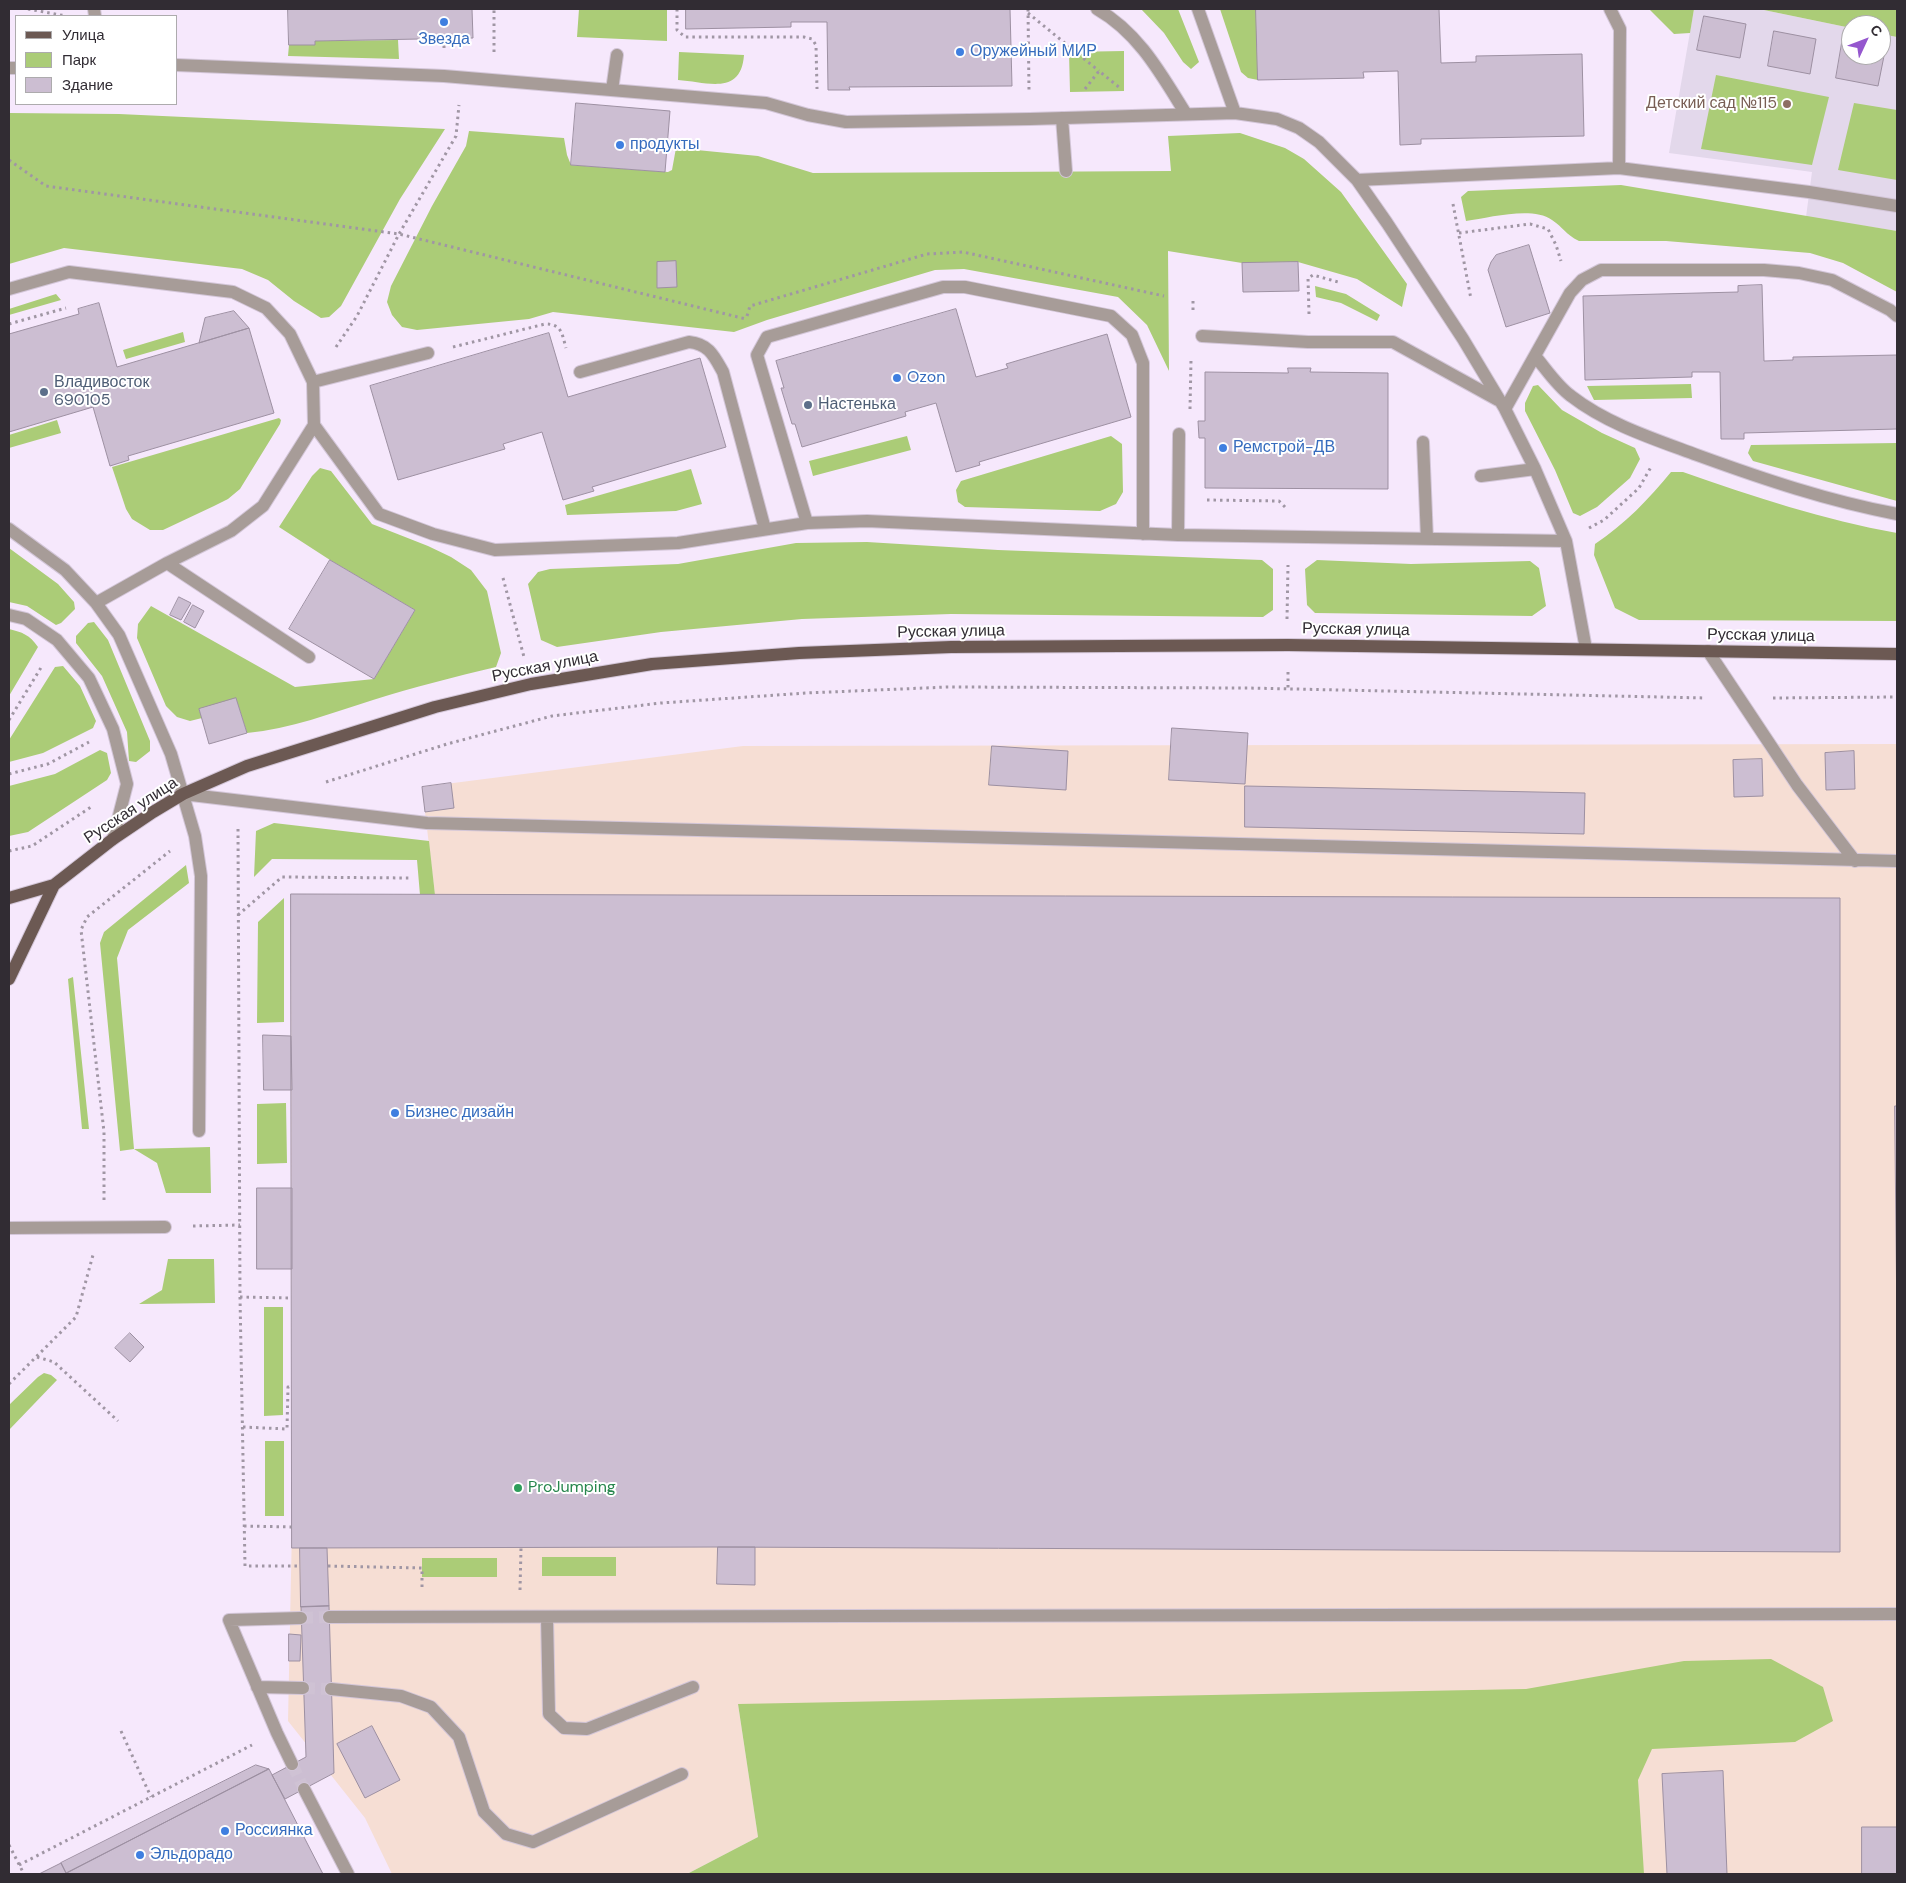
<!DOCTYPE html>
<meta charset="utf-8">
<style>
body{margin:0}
#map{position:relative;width:1906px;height:1883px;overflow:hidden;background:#f6e8fc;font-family:"DM Sans",sans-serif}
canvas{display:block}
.frame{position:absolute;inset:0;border:10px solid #312c33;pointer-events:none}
.legend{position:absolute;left:15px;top:15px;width:162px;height:90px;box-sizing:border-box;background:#fff;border:1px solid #adabad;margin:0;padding:6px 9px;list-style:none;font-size:15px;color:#312c33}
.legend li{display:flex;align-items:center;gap:10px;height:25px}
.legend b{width:25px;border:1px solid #adabad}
.north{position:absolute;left:1841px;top:15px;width:50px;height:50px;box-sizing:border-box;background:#fff;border:1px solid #adabad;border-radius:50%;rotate:47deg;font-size:14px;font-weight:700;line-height:20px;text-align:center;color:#312c33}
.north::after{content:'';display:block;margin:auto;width:18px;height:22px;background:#9557ce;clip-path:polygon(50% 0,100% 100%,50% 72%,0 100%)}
</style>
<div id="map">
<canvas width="1906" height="1883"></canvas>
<div class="frame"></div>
<ul class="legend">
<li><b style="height:6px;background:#6c5953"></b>Улица</li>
<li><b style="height:14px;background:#abcc77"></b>Парк</li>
<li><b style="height:14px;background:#ccbed2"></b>Здание</li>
</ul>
<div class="north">С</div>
</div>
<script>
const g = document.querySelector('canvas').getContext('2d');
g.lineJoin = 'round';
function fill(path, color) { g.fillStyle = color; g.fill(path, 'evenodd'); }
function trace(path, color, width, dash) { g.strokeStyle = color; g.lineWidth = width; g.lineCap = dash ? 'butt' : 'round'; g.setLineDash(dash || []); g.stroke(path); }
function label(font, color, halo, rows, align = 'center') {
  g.font = font + ' "DM Sans",sans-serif'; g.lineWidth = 4; g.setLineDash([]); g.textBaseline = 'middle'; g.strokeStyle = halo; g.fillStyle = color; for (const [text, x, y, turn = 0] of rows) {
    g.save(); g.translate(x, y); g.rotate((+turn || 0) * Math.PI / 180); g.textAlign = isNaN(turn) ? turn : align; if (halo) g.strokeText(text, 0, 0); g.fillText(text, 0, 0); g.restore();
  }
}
fill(new Path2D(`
 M 1897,744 L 1897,1874 L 1537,1874 L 738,1704 L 758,1837 L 687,1874 L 392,1874 L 365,1818 L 288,1721 L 292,1527 L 291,894 L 435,895 L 422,787 L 743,746 Z`), '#f6ded4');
fill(new Path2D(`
 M 1694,9 L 1759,9 L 1851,28 L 1851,55 L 1881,55 L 1881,34 L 1897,37 L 1897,231 L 1806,217 L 1812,172 L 1669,153 Z`), '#e3d8eb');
fill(new Path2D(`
 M 579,9 L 667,9 L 667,41 L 577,37 Z
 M 1141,9 L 1178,9 L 1199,62 L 1191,69 L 1183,62 L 1164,33 Z
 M 1220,9 L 1256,9 L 1258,80 L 1248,78 L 1241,72 Z
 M 1649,9 L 1694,9 L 1690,33 L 1674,34 Z
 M 1759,9 L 1897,9 L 1897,37 L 1881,34 L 1881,25 L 1851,25 L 1851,28 Z
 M 398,40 L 399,59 L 288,56 L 289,45 L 315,41 Z
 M 1124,51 L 1124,91 L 1070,92 L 1069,52 Z
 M 679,52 L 744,55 C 741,96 707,82 678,80 Z
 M 1716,75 L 1829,97 L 1812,165 L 1701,149 Z
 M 1854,103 L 1897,110 L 1897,180 L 1838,170 Z
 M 9,113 L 119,114 L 445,129 L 400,199 L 341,306 L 329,317 L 321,318 L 294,301 L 268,280 L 242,269 L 64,248 L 9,264 Z
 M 469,131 L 564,138 L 567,155 L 571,165 L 668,172 L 672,170 L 676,148 L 758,156 L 813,173 L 1171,171 L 1168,136 L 1240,133 L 1285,148 L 1304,159 L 1341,192 L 1407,284 L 1402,307 L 1357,279 L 1298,262 L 1242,263 L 1168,251 L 1169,371 L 1147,325 L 1118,297 L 964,269 L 935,270 L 767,320 L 734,332 L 553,312 L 529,319 L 417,330 L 402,327 L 392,315 L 387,302 L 391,286 L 432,206 L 466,146 Z
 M 1621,185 L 1897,231 L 1897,292 L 1843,263 L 1810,253 L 1666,241 L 1579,241 C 1565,234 1563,227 1552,220 C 1532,206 1489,218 1466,221 L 1461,197 L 1468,191 Z
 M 1315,286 L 1346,294 L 1380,315 L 1377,321 L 1341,303 L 1316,297 Z
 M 56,294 L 61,300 L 9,315 L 9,309 Z
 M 183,332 L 185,342 L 126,359 L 123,350 Z
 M 1691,384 L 1692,398 L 1594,400 L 1587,386 Z
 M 1538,385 L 1562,410 L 1602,433 L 1635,448 L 1640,459 L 1630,478 L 1597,507 L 1580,516 L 1573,513 L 1555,470 L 1525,411 L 1525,403 L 1533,386 Z
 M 279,418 L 281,420 L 280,424 L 240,489 L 228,499 L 214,506 L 163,530 L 150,530 L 132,519 L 126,509 L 112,467 Z
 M 57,420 L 61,433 L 9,448 L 9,435 Z
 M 907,436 L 911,450 L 813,476 L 809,461 Z
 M 1111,436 L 1122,444 L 1123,492 L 1116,504 L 1100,511 L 965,507 L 958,502 L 956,490 L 961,481 Z
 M 1897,443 L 1897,501 L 1753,461 L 1748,453 L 1751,445 Z
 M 320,468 L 331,471 L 372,524 L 428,546 L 451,557 L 471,570 L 487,591 L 501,653 L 496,667 C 454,677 414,687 373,700 C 332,713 290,729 247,733 L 236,699 L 199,709 L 202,718 L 190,721 L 177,717 L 166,706 L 137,638 L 138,624 L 151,606 L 295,687 L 374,679 L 415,610 L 330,560 L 279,527 L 312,476 Z
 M 691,469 L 702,504 L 676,511 L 567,515 L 565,505 Z
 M 1671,472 L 1683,472 C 1754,497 1824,520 1897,533 L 1897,621 L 1639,620 L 1615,608 L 1594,555 L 1595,544 C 1625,524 1649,499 1671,472 Z
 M 867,542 L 998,550 L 1262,560 L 1273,569 L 1273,610 L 1263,617 L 951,614 L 802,619 L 661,632 L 557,647 L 541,640 L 528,584 L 538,572 L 550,569 L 678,564 L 796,543 Z
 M 9,548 L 58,584 L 74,602 L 75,609 L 61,623 L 56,625 L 27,606 L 9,602 Z
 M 1317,560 L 1411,564 L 1530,561 L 1539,568 L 1546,606 L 1532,616 L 1315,613 L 1307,605 L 1305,569 Z
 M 94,622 L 108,640 L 150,741 L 150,751 L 136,762 L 129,761 L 127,732 L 102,676 L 76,643 L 76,636 L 88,623 Z
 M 9,629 C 22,632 30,635 38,647 L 9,696 Z
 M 63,666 L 80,686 L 96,721 L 93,728 L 43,753 L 9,762 L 9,740 L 55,667 Z
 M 100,750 L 107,753 L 111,773 L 107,780 L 28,832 L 9,836 L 9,786 L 55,774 Z
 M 274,823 L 429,841 L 435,895 L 420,895 L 417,860 L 272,859 L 254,877 L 256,831 Z
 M 186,865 L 189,883 L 128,930 L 117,958 L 134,1149 L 210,1147 L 211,1193 L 166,1193 L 157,1163 L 134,1149 L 120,1151 L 100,943 L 104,932 Z
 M 284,898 L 284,1022 L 257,1023 L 258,922 Z
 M 73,977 L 89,1129 L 82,1129 L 68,979 Z
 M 286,1103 L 287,1163 L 257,1164 L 257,1104 Z
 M 168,1259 L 214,1259 L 215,1303 L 139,1304 L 162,1290 Z
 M 264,1307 L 283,1307 L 283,1415 L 264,1416 Z
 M 44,1373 L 51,1375 L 57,1380 L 9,1430 L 9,1405 L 38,1377 Z
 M 265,1441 L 284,1441 L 284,1516 L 265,1516 Z
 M 542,1557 L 616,1557 L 616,1576 L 542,1576 Z
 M 422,1558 L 497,1558 L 497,1577 L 422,1577 Z
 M 1771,1659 L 1823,1687 L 1833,1721 L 1795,1742 L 1652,1749 L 1638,1780 L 1644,1874 L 687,1874 L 758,1837 L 738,1704 L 1526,1689 L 1684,1661 Z`), '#abcc77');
const building = new Path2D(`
 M 288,9 L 472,9 L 473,38 L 315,41 L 315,45 L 289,45 Z
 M 686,9 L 1010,9 L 1012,86 L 849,87 L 850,90 L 828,90 L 827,22 L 791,22 L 791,27 L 686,29 Z
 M 1256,9 L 1439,9 L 1441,63 L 1476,62 L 1476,56 L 1582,54 L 1584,136 L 1421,139 L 1421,144 L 1400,145 L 1398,71 L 1363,72 L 1364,78 L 1258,80 Z
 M 1704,16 L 1746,24 L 1740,58 L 1697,50 Z
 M 1774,31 L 1816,39 L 1810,74 L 1768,66 Z
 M 1842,43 L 1851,45 L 1851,55 L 1881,55 L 1881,51 L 1885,51 L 1878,86 L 1836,78 Z
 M 576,103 L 670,111 L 665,172 L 571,165 Z
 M 1529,245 L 1550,313 L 1506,327 L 1488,270 L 1491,262 L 1496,255 Z
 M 676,261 L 677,287 L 657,288 L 657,262 Z
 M 1298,262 L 1299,291 L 1243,292 L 1242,263 Z
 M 1762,285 L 1764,361 L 1793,360 L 1793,357 L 1897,355 L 1897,429 L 1744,433 L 1744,439 L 1721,439 L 1720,372 L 1692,372 L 1692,377 L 1585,380 L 1583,296 L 1738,292 L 1738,286 Z
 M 99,303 L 117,367 L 249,328 L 274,413 L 128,456 L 129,460 L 110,466 L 93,407 L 9,432 L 9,334 L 79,314 L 78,309 Z
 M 956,309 L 976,377 L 1008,368 L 1006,364 L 1107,334 L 1131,417 L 979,462 L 980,465 L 956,472 L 936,403 L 905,412 L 906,416 L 802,447 L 795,424 L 792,424 L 781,388 L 784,388 L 776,361 Z
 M 234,311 L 249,328 L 199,343 L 205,318 Z
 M 549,333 L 568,397 L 700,358 L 726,447 L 592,487 L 594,491 L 563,500 L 542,432 L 503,444 L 505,449 L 398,480 L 370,386 Z
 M 1288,368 L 1311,368 L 1310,372 L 1388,373 L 1388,489 L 1205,488 L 1205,438 L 1199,438 L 1198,421 L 1205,421 L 1205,372 L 1288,373 Z
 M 330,560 L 415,610 L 374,679 L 289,629 Z
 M 179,597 L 191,603 L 181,620 L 170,615 Z
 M 193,605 L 204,611 L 195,628 L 184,622 Z
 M 236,698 L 247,733 L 209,744 L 199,709 Z
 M 1172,728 L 1248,733 L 1245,784 L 1169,780 Z
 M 992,746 L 1068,751 L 1066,790 L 989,785 Z
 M 1854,751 L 1855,789 L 1826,790 L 1825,753 Z
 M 1762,759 L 1763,796 L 1734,797 L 1733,760 Z
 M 451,783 L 454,808 L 425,812 L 422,787 Z
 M 1245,786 L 1585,793 L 1584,834 L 1245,827 Z
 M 291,894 L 1840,898 L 1840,1552 L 718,1547 L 292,1548 Z
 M 263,1035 L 291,1036 L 292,1090 L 264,1090 Z
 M 1895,1106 L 1897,1106 L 1897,1326 Z
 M 257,1188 L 292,1188 L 292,1269 L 257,1269 Z
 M 130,1333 L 144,1347 L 130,1362 L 115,1348 Z
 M 718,1547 L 755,1547 L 755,1585 L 717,1584 Z
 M 300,1548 L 327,1548 L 329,1606 L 301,1607 Z
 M 329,1606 L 334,1773 L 285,1799 L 272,1775 L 306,1757 L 301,1607 Z
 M 289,1634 L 301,1635 L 300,1661 L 289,1661 Z
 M 372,1726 L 400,1780 L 365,1798 L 337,1744 Z
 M 256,1765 L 269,1769 L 66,1873 L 61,1863 Z
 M 269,1769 L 323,1874 L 39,1874 L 61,1863 L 66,1873 Z
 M 1723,1771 L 1727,1874 L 1667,1874 L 1662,1774 Z
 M 1862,1827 L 1897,1827 L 1897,1874 L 1862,1874 Z`);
fill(building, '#ccbed2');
trace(building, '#9d90a2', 1);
trace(new Path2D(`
 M 301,1618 L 329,1617
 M 303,1688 L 331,1689
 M 292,1764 L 304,1789`), '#cfc2d4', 12, [12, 6]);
const minor = new Path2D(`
 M 94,9 L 95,16
 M 1097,9 C 1139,33 1161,74 1186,114
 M 1198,9 L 1235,113
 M 176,65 L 444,76 L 766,103 L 808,115 L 846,122 L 1030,119 L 1235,113 L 1277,119 L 1299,128 L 1319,142 L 1357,180 L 1387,223 L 1463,339 L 1505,409 L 1535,469 L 1566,541 L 1586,649
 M 9,68 L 16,68
 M 612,90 L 617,55
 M 1062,118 L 1066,171
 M 1619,168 L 1809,192 L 1897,206
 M 1357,180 L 1619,168 L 1620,29 L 1610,9
 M 9,289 L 69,272 L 233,292 L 266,308 L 290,334 L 313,382 L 314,425 L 263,506 L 231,531 L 167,563
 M 1202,336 L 1308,342 L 1393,342 L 1498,400
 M 1535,356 C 1546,369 1557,386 1571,396 C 1607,424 1654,439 1697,455 C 1763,479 1828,501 1897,514
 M 580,372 L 689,342 C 709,344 714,356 723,372 L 765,529
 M 313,382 L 428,353
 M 1505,409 L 1570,293 L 1582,280 L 1601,270 L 1764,270 L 1799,273 L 1832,280 L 1890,310 L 1897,316
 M 314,425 L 379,514 L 433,534 L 495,550 L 678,543 L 807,523 L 867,521 L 1178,535 L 1566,541
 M 1423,442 L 1427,539
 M 1481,476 L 1535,469
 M 807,523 L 757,355 L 767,337 L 943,287 L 965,287 L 1111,316 L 1132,335 L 1143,363 L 1143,534
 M 9,529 L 65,570 L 96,603 L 119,635 L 171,754 L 195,836 L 201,876 L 199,1131
 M 1178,535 L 1179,434
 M 96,603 L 167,563 L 309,657
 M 9,615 L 26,619 L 57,640 L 89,678 L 113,729 L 127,784 L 113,839
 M 1708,651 L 1797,785 L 1855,861
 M 183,794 L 427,823 L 1897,861
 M 9,1228 L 165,1227
 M 329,1617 L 1897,1614
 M 547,1617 L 549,1714 L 564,1728 L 587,1729 L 693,1687
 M 257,1687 L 303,1688
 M 331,1689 L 401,1696 L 431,1707 L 459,1737 L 484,1812 L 506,1834 L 533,1842 L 682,1774
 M 292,1764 L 277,1733 L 229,1620 L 301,1618
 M 304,1789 L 348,1874`);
const major = new Path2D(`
 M 9,898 L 54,885 L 113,839 L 153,812 L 183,794 L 247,766 L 435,707 L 531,684 L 652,664 L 799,653 L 951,647 L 1288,645 L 1897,654
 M 9,979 L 54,885`);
trace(minor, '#d3c6d8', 14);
trace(major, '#d3c6d8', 14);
trace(new Path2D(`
 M 28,9 L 66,16
 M 677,9 L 677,30 L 685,37 L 804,37 L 812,39 L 816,45 L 817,89
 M 1028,9 L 1029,91
 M 1028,13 L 1099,71
 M 444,48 L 444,39
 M 494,52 L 494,9
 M 1085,89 L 1099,71 L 1120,88
 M 9,160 L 46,186 L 399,234 L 746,319
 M 1453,204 L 1471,299
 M 1459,233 L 1530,224 L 1548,229 L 1556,245 L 1561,261
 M 1193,310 L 1193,300
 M 1309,314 L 1308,278 L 1313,275 L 1338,282
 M 747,316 L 750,306 L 927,254 L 963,252 L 1164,296
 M 9,324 L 66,308
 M 336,347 L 357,316 L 399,234 L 456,136 L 459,105
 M 453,347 L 545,324 C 562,324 562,334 566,348
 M 1190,409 L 1191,360
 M 1207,500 L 1279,501 L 1287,509
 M 1589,528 L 1604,520 L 1639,488 L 1651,467
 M 503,578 L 524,657
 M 1287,619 L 1288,565
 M 1288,672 L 1288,689
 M 1773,698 L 1897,697
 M 9,720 L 42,666
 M 9,774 L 48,764 L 89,742
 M 326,782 L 447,744 L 552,716 L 661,703 L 806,693 L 948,687 L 1248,688 L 1706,698
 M 238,829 L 240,1297 L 245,1566 L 300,1566
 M 9,851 L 32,846 L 91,807
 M 238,915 L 282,877 L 409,878
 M 104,1200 L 104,1132 L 81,930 L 87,917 L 170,851
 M 193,1226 L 240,1225
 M 240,1297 L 292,1298
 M 37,1357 L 54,1362 L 118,1421
 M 9,1384 L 76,1317 L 93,1255
 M 243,1427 L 287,1429 L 288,1387 L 292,1388
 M 244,1526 L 292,1527
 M 328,1566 L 422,1568 L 422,1590
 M 520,1590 L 521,1548
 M 121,1731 L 151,1797
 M 9,1845 L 24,1874
 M 19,1865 L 252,1745`), '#a096a4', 3, [2.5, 4]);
trace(minor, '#a79c98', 12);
trace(major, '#6c5953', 12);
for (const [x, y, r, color] of [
 [444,22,5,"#3f7fe0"],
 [960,52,5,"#3f7fe0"],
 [1787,104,5,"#8d6e63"],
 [620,145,5,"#3f7fe0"],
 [897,378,5,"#3f7fe0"],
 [44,392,5,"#5c6f8a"],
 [808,405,5,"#5c6f8a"],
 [1223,448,5,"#3f7fe0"],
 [395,1113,5,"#3f7fe0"],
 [518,1488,5,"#2e9e5b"],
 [225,1831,5,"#3f7fe0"],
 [140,1855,5,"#3f7fe0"]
]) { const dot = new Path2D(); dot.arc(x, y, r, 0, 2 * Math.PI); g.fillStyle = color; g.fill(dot); trace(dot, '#fff', 2); }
label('16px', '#366cbe', '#fff', [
 ["Звезда",444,40,"center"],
 ["Оружейный МИР",970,52],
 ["продукты",630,145],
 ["Ozon",907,378],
 ["Ремстрой-ДВ",1233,448],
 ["Бизнес дизайн",405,1113],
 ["Россиянка",235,1831],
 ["Эльдорадо",150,1855]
], 'left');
label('16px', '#785e54', '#fff', [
 ["Детский сад №115",1777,104]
], 'right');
label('16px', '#4e5e75', '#fff', [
 ["Владивосток",54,383],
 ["690105",54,401],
 ["Настенька",818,405]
], 'left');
label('16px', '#312c33', '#fff', [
 ["Русская улица",1356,630,1],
 ["Русская улица",951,632,-1],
 ["Русская улица",1761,636,1],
 ["Русская улица",545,667,-11],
 ["Русская улица",131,811,-33]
]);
label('16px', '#27864d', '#fff', [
 ["ProJumping",528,1488]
], 'left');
</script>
